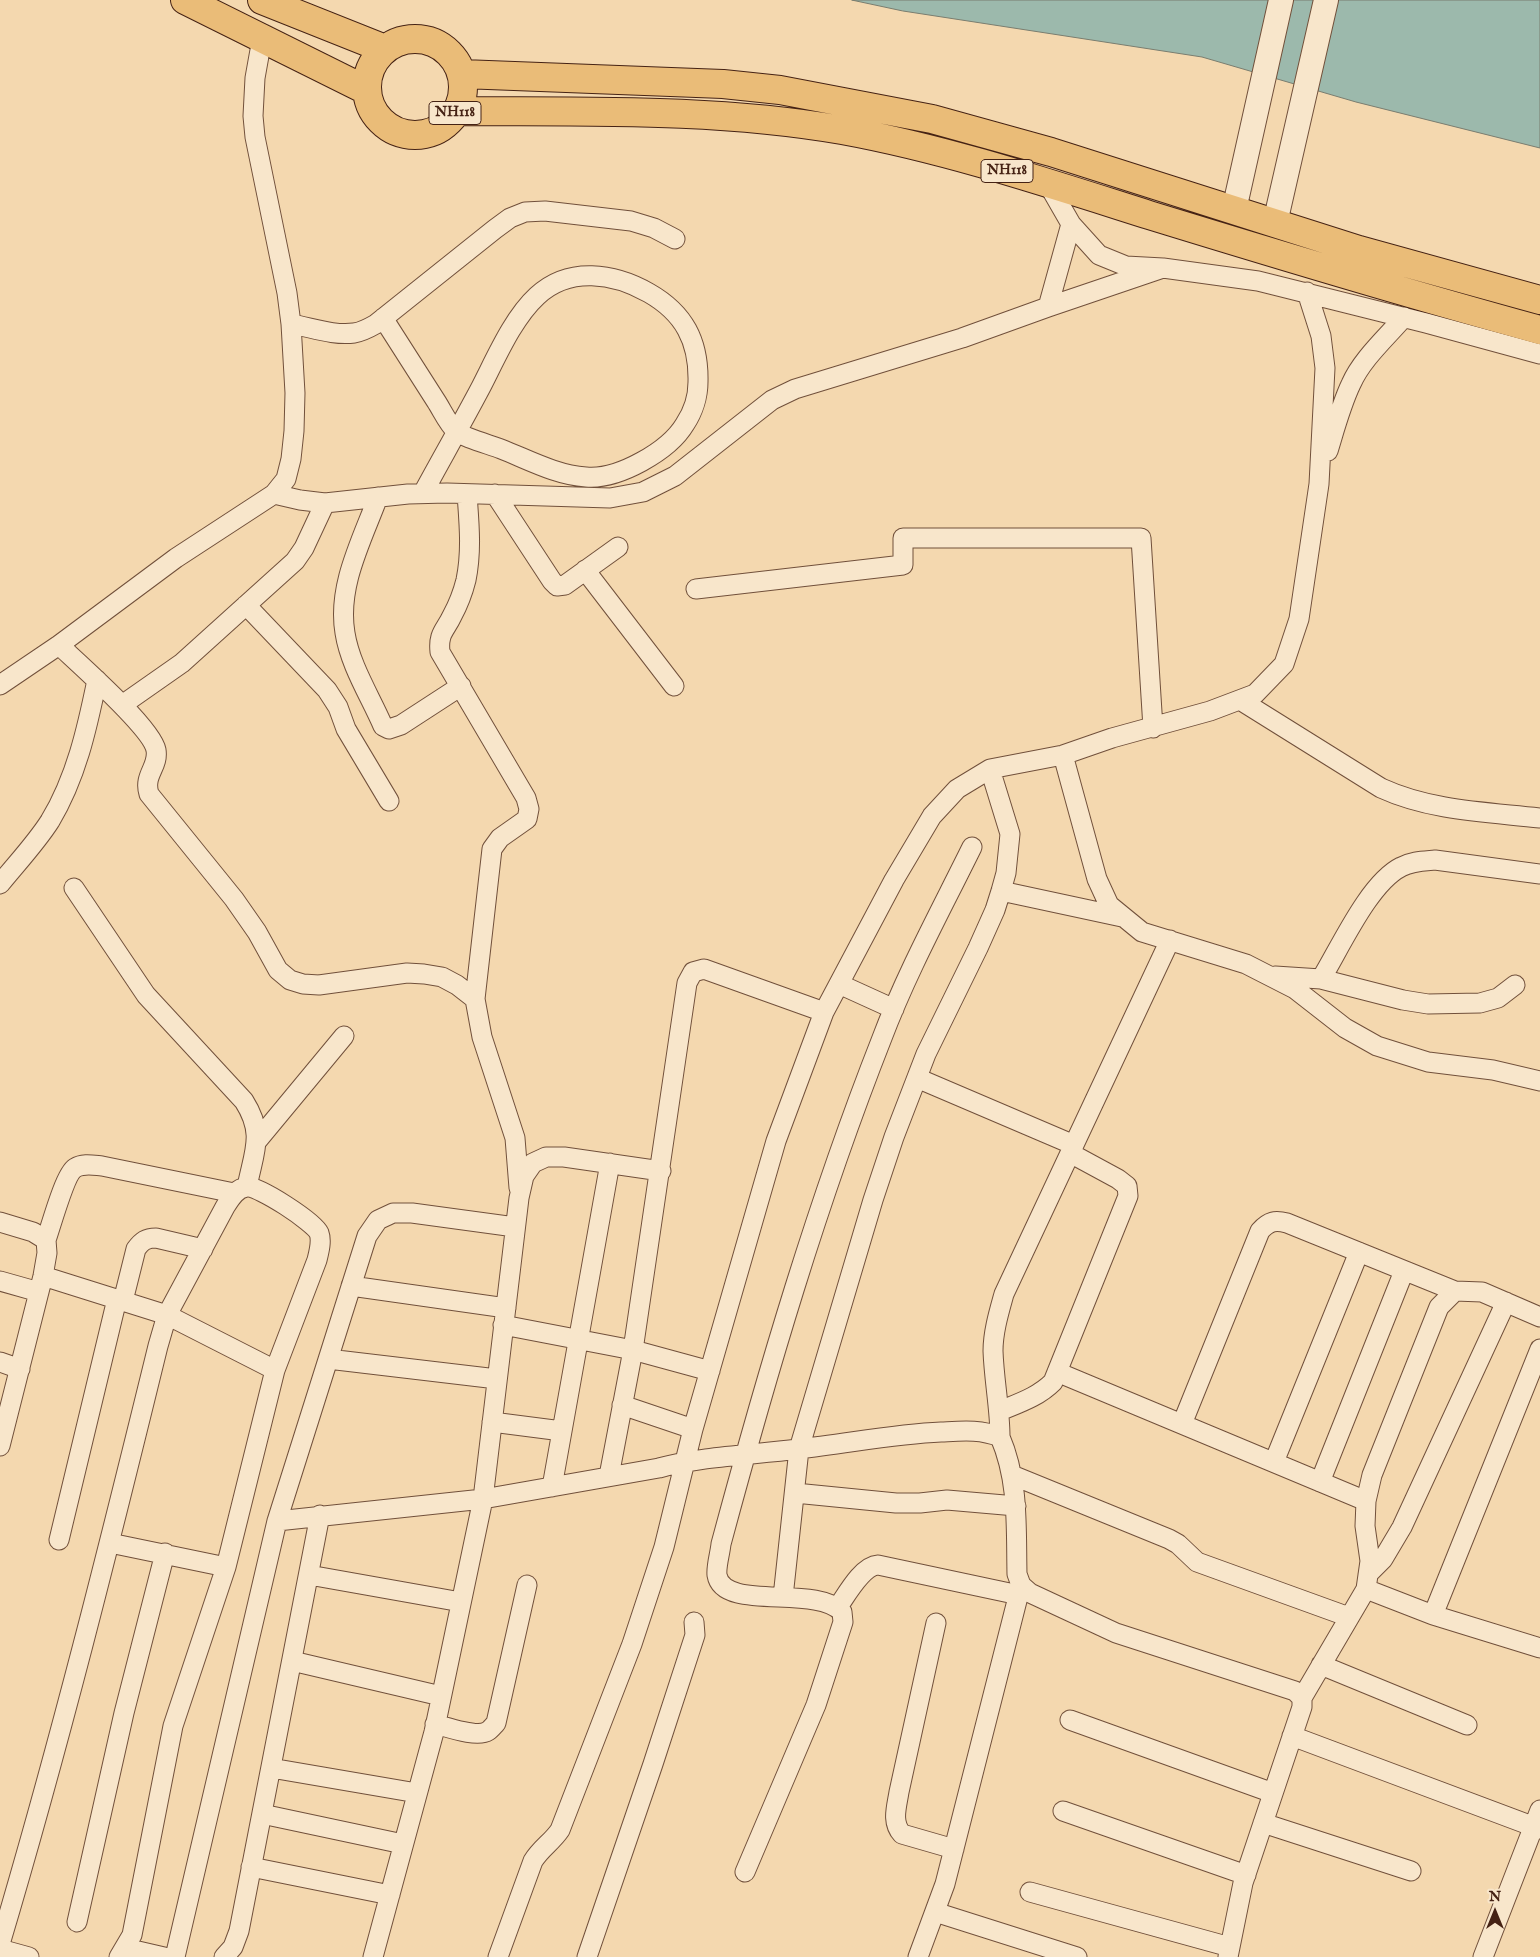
<!DOCTYPE html>
<style>
body{margin:0}
#map{position:relative;width:1540px;height:1957px;overflow:hidden;background:#f4d8af;font-family:"IM FELL English",serif}
canvas{display:block}
.north{position:absolute;left:1470px;top:1887px;width:50px;height:50px;-webkit-text-stroke:4px #f8e6cb;paint-order:stroke;rotate:0deg;font-size:14px;font-weight:700;line-height:20px;text-align:center;color:#452214}
.north::after{content:'';display:block;margin:auto;width:18px;height:22px;background:#452214;clip-path:polygon(50% 0,100% 100%,50% 72%,0 100%)}
</style>
<div id="map">
<canvas width="1540" height="1957"></canvas>
<div class="north">N</div>
</div>
<script>
const g = document.querySelector('canvas').getContext('2d');
g.lineJoin = 'round';
function fill(path, color) { g.fillStyle = color; g.fill(path, 'evenodd'); }
function trace(path, color, width, dash) { g.strokeStyle = color; g.lineWidth = width; g.lineCap = dash ? 'butt' : 'round'; g.setLineDash(dash || []); g.stroke(path); }
function label(font, color, halo, rows, align = 'center') {
  g.font = font + ' "IM FELL English",serif'; g.lineWidth = 4.5; g.setLineDash([]); g.textBaseline = 'middle'; g.strokeStyle = halo; g.fillStyle = color; for (const [text, x, y, turn = 0] of rows) {
    g.save(); g.translate(x, y); g.rotate((+turn || 0) * Math.PI / 180); g.textAlign = isNaN(turn) ? turn : align; if (halo) g.strokeText(text, 0, 0); g.fillText(text, 0, 0); g.restore();
  }
}
const water = new Path2D(`
 M 852,0 L 1540,0 L 1540,148 L 1356,102 L 1202,57 L 903,11 Z`);
fill(water, '#9cb9ac');
trace(water, '#797d6f', 1);
const minor = new Path2D(`
 M 1048,184 L 1071,224 L 1099,255 L 1126,266 L 1163,268 L 1258,281 L 1426,323 L 1540,354
 M 1048,307 L 1071,224
 M 383,318 C 401,346 418,373 436,401 C 442,410 448,424 456,431 C 462,437 491,445 501,449 C 529,460 556,475 586,477 C 618,480 669,451 685,424 C 693,412 698,396 698,382 C 699,341 684,313 649,293 C 614,273 569,266 537,296 C 513,318 496,358 481,387 C 462,423 442,458 423,493
 M 291,324 C 310,327 334,336 354,333 C 362,332 369,328 376,324 L 495,229 L 510,218 L 525,212 L 545,211 L 631,221 L 654,228 L 675,239
 M 1328,451 C 1335,428 1341,405 1351,384 C 1362,359 1386,338 1404,317
 M 274,494 L 300,500 L 325,503 L 408,494 L 447,493 L 610,498 L 643,492 L 675,476 L 772,400 L 795,389 L 962,338 L 1048,307 L 1163,268
 M 467,494 C 469,522 472,551 466,580 C 463,592 458,605 452,616 C 445,631 438,633 440,652 L 526,798 L 529,809 L 527,819 L 500,838 L 492,849 L 475,999 L 482,1037 L 515,1138 L 519,1188
 M 495,494 L 552,581 L 557,586 L 565,585 L 618,547
 M 378,497 C 362,540 337,586 345,633 C 350,665 370,696 383,726 L 389,729 L 401,725 L 461,686
 M 585,570 L 674,686
 M 696,589 L 903,565 L 903,538 L 1141,538 L 1153,728
 M 246,605 L 327,690 L 338,707 L 346,729 L 389,801
 M 59,645 C 78,663 152,728 156,750 C 159,767 143,775 149,794 L 234,899 L 257,932 L 278,970 L 290,980 L 303,984 L 319,985 L 407,973 L 424,974 L 442,977 L 457,985 L 475,999
 M 0,685 L 59,645 L 176,558 L 274,494 L 286,479 L 291,459 L 294,431 L 295,393 L 291,324 L 287,293 L 255,137 L 253,116 L 255,78 L 262,39
 M 1240,700 L 1381,788 C 1431,811 1487,812 1540,818
 M 122,705 L 182,663 L 295,561 L 304,548 L 325,503
 M 1063,755 L 1097,879 L 1109,905 L 1142,932 L 1246,964 L 1295,989 L 1345,1028 L 1377,1046 L 1428,1062 L 1493,1070 L 1540,1081
 M 0,884 C 17,863 36,843 50,821 C 76,778 87,729 97,680
 M 74,888 L 146,995 L 244,1101 C 265,1134 254,1151 247,1187
 M 1001,891 L 1122,917
 M 1275,976 L 1321,979 L 1403,1000 L 1428,1004 L 1480,1003 L 1498,998 L 1515,985
 M 1321,979 C 1340,948 1369,883 1401,867 C 1412,861 1424,861 1435,860 L 1540,874
 M 839,984 L 894,1009
 M 917,1078 L 1074,1145
 M 257,1141 L 344,1036
 M 0,1222 L 33,1232 L 46,1240 L 47,1253 L 43,1276 L 0,1446
 M 46,1240 C 51,1226 65,1174 75,1168 C 83,1163 92,1165 102,1166 L 234,1193
 M 43,1276 L 167,1315 L 275,1370
 M 0,1281 L 39,1292
 M 351,1286 L 506,1308
 M 123,1301 L 136,1249 C 142,1241 146,1238 156,1238 L 203,1249
 M 503,1325 L 633,1350 L 710,1371
 M 328,1359 L 497,1379
 M 0,1362 L 20,1369
 M 1057,1372 L 1366,1501
 M 622,1405 L 693,1429
 M 1000,1411 C 1019,1403 1038,1397 1053,1382 L 1128,1196 L 1127,1186 L 1118,1179 L 1070,1153
 M 492,1422 L 562,1431
 M 1182,1424 L 1260,1231 C 1269,1221 1275,1220 1287,1223 L 1455,1291
 M 1000,1437 C 1000,1409 994,1380 993,1351 C 993,1332 999,1312 1004,1294 L 1170,940
 M 1274,1462 L 1359,1252
 M 1012,1475 L 1169,1539 L 1178,1544 L 1197,1562 L 1349,1617
 M 609,1476 L 633,1350 L 687,983 L 693,972 L 704,969 L 824,1012
 M 1320,1482 L 1404,1271
 M 552,1487 L 610,1163
 M 795,1493 L 896,1503 L 920,1503 L 947,1500 L 1016,1506
 M 277,1521 L 483,1499 L 659,1468 C 704,1456 752,1455 798,1449 C 846,1444 893,1434 941,1432 C 962,1431 980,1429 1000,1437 C 1019,1481 1016,1527 1017,1574 L 1021,1585 L 1030,1593 L 1116,1633 L 1295,1691 L 1302,1698 L 1302,1707 L 1243,1883 L 1228,1957
 M 59,1540 L 117,1299
 M 110,1543 L 226,1567
 M 1368,1574 L 1383,1559 L 1402,1527 L 1506,1302
 M 309,1575 L 461,1602
 M 1366,1589 L 1433,1615 L 1540,1648
 M 783,1597 L 799,1449 L 873,1200 L 894,1137 L 926,1054 L 978,948 L 995,910 L 1001,891 L 1006,873 L 1010,834 L 990,769
 M 838,1607 C 847,1594 862,1566 878,1565 L 1019,1595
 M 1433,1615 L 1540,1349
 M 936,1623 L 899,1792 C 897,1806 891,1822 902,1834 L 954,1849
 M 292,1661 L 441,1696
 M 1321,1665 L 1467,1725
 M 1302,1698 L 1366,1589 L 1370,1561 L 1365,1526 L 1366,1501 L 1372,1475 L 1439,1307 L 1455,1291 L 1482,1292 L 1540,1317
 M 1070,1720 L 1273,1793
 M 435,1724 C 447,1727 477,1738 488,1731 C 491,1729 494,1725 496,1723 L 527,1585
 M 1292,1736 L 1540,1829
 M 271,1768 L 417,1793
 M 1063,1811 L 1246,1875
 M 262,1814 L 403,1844
 M 1263,1823 L 1411,1871
 M 251,1867 L 390,1895
 M 745,1872 L 816,1705 L 843,1622 L 842,1612 C 816,1584 723,1612 717,1575 C 716,1566 720,1554 721,1544 C 767,1373 817,1203 882,1038 C 907,972 941,910 972,847
 M 1030,1892 L 1230,1947
 M 935,1912 L 1077,1957
 M 77,1922 L 124,1713 L 165,1553
 M 0,1944 C 59,1746 109,1546 158,1346 L 167,1315 L 225,1207 C 230,1199 236,1188 247,1187 C 259,1186 314,1222 319,1233 C 322,1241 319,1252 317,1260 L 275,1370 L 226,1567 L 173,1726 L 132,1935 L 119,1957
 M 125,1948 L 164,1957
 M 0,1949 L 29,1957
 M 175,1957 L 277,1521 L 367,1236 L 378,1220 L 393,1213 L 412,1213 L 515,1227
 M 224,1957 L 233,1947 L 239,1931 L 320,1515
 M 373,1957 L 434,1732 L 483,1499 L 519,1198 L 524,1176 L 533,1163 L 546,1157 L 564,1157 L 661,1171
 M 498,1957 L 533,1861 C 541,1848 552,1842 560,1830 L 632,1644 L 664,1547 L 693,1429 L 776,1141 L 824,1012 L 894,880 L 932,816 L 957,789 L 990,769 L 1063,755 L 1112,738 L 1210,711 L 1255,694 L 1284,664 L 1299,619 L 1319,484 L 1325,368 L 1321,336 L 1307,292
 M 587,1957 L 653,1764 L 695,1635 L 694,1622
 M 918,1957 L 945,1884 L 1021,1585
 M 1483,1957 L 1540,1810`);
const tertiary = new Path2D(`
 M 1234,210 L 1281,0
 M 1275,223 L 1326,0`);
const trunk = new Path2D(`
 M 185,0 L 366,90
 M 262,0 L 385,49
 M367 87a48 48 0 1 1 96 0a48 48 0 1 1-96 0Z
 M 462,74 L 723,84 L 780,90 L 932,119 L 1051,152 L 1359,250 L 1540,300
 M 457,111 C 586,112 715,108 842,130 C 946,149 1048,183 1149,215 C 1279,255 1409,294 1540,330`);
trace(minor, '#71503b', 21);
trace(tertiary, '#71503b', 26);
trace(trunk, '#452214', 30);
trace(minor, '#f8e6cb', 19);
trace(tertiary, '#f8e6cb', 24);
trace(trunk, '#eabc78', 28);
for (const [x, y, w] of [
 [455,113,52],
 [1007,171,52]
]) { const box = new Path2D(); box.roundRect(x - w / 2, y - 11.5, w, 23, 4); g.fillStyle = '#f8e6cb'; g.fill(box); trace(box, '#452214', 1); }
label('bold 14px', '#452214', null, [
 ["NH118",455,113],
 ["NH118",1007,171]
]);
</script>
